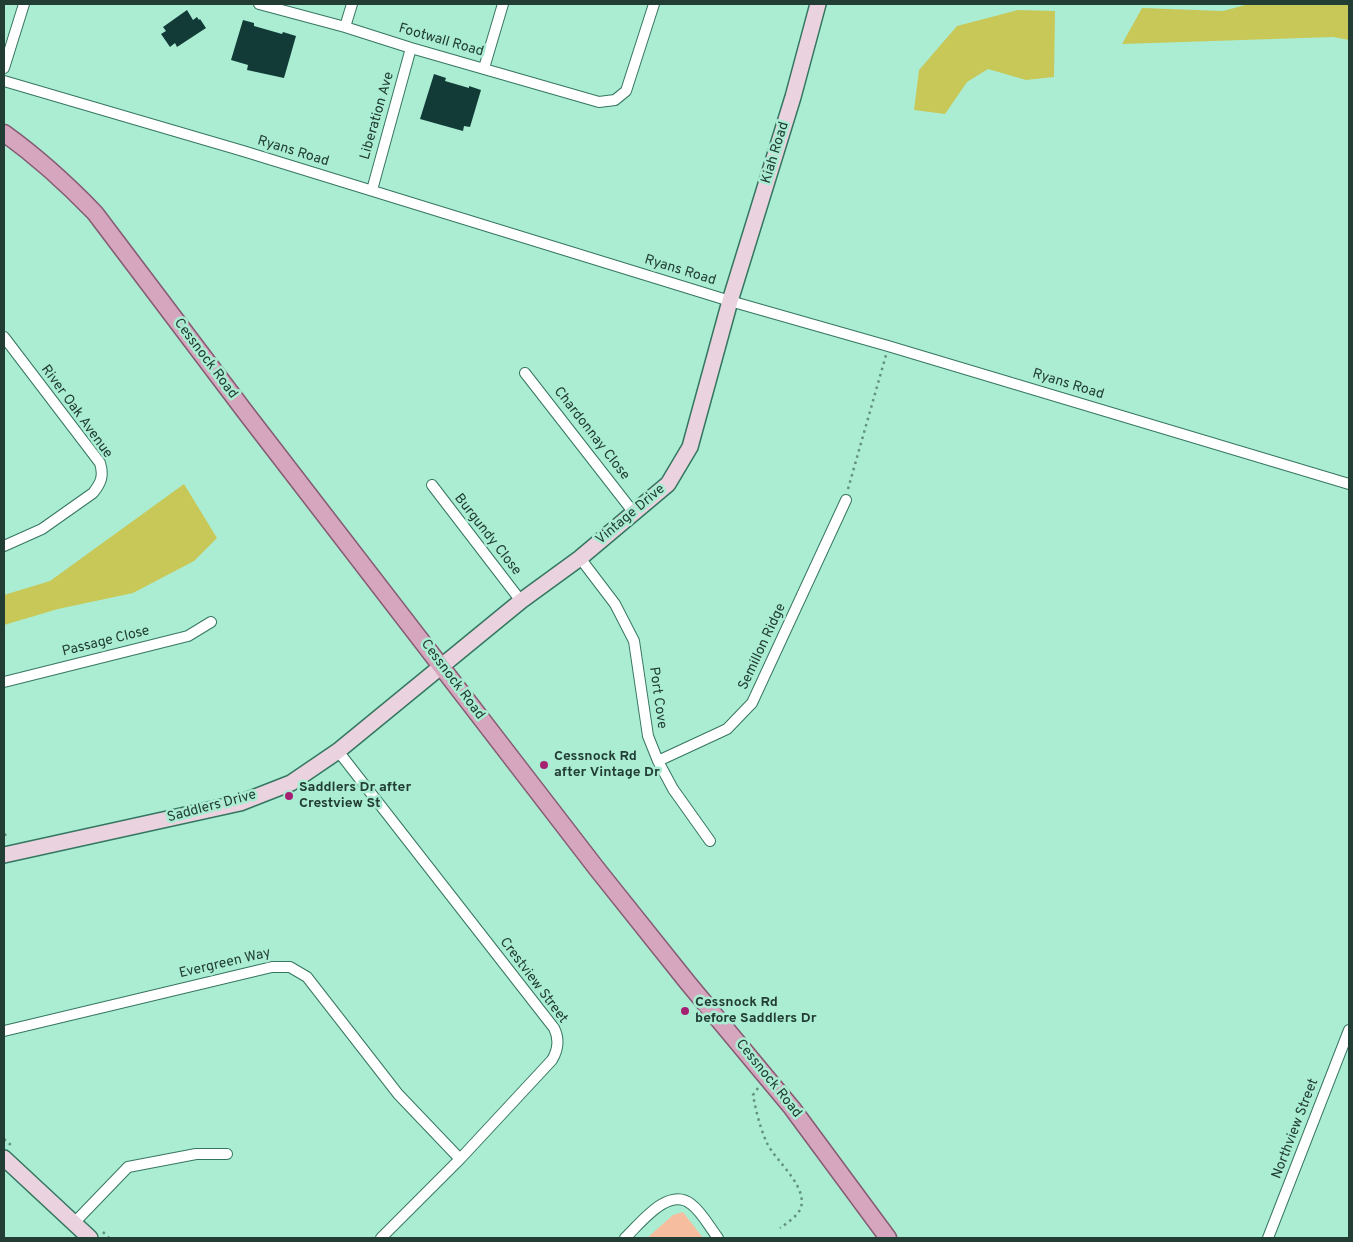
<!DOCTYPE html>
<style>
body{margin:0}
#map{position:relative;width:1353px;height:1242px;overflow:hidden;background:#aaedd3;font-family:Overpass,sans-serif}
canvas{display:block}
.frame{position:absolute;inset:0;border:5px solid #223d34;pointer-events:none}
</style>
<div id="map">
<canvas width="1353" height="1242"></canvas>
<div class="frame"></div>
</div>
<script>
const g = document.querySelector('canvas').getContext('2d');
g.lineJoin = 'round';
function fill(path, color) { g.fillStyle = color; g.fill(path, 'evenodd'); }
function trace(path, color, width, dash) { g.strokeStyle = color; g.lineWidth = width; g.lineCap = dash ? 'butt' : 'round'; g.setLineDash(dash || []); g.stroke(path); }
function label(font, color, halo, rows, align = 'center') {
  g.font = font + ' Overpass,sans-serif'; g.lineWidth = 5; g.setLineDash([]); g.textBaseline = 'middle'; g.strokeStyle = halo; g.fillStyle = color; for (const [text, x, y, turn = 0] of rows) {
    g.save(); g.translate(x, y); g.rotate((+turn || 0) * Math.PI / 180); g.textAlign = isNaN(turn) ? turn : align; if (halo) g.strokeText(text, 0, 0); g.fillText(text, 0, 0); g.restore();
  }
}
fill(new Path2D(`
 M 683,1212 L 703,1238 L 647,1238 L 673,1215 Z`), '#f7bd9f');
fill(new Path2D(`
 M 1249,4 L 1349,4 L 1349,40 L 1333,37 L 1122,44 L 1142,8 L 1223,11 Z
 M 1018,10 L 1055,11 L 1054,77 L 1026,80 L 988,69 L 967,82 L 945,114 L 914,110 L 919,70 L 957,26 Z
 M 184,484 L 217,538 L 194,561 L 133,593 L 58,609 L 4,625 L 4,595 L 50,581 Z`), '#c8c859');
fill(new Path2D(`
 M 187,10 L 193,20 L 197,17 L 199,20 L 200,19 L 206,28 L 177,47 L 175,43 L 170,47 L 161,34 L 166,31 L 163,27 Z
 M 243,20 L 254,23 L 254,26 L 282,34 L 283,32 L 296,36 L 284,78 L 247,70 L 248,65 L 231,60 Z
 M 434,74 L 446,78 L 445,81 L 469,88 L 469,86 L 481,90 L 470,127 L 464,126 L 463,131 L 420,119 Z`), '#123b38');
const street = new Path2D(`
 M 259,4 L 345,27 L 411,48 L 599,102 L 615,100 L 626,91 L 654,4
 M 345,27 L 352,4
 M 4,68 L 24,4
 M 484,68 L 503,4
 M 4,81 L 243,151 L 730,301 L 888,346 L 1349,484
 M 372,190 L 411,48
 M 4,337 L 100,463 C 104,476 101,483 93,493 L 42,529 L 4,546
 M 525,373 L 634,513
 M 432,485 L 521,601
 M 580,558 L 615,604 L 634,641 L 648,736 L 658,761 L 673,789 L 710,841
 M 4,682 L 188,636 L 211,622
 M 338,751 L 554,1028 C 560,1040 558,1050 552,1060 L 460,1159 L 381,1238
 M 658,761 L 727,729 L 752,703 L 846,500
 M 4,1031 L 272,967 L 290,967 L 307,977 L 398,1094 L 460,1159
 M 74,1223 L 128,1167 L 196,1154 L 227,1154
 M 625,1238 C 640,1224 668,1186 691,1204 C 702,1212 710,1228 718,1238
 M 1268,1238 L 1349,1030`);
const secondary = new Path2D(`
 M 4,855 L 240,803 L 291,783 L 338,751 L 521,601 L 580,558 L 668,484 L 690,447 L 730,301 L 793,97 L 818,4
 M 4,1158 L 90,1238`);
const primary = new Path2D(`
 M 4,133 C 36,156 67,184 95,213 L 246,413 L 597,869 L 688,983 L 792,1108 L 888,1238`);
trace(street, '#357660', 12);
trace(secondary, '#357660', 18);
trace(primary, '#855b72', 19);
trace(new Path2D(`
 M 848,489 L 886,355
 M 4,835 L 9,834
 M 758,1088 L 753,1095 C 756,1111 760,1128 767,1143 C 775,1161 814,1191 798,1213 C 793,1219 786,1224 780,1228
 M 4,1139 L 12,1146
 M 103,1232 L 109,1238`), '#639180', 2.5, [2.5, 4]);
trace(street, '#fff', 10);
trace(secondary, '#ead3df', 15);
trace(primary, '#d6a6be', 16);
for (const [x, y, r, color] of [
 [544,765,5,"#a42271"],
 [289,796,5,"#a42271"],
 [685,1011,5,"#a42271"]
]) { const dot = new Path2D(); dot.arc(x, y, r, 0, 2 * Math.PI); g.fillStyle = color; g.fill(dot); trace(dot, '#aaedd3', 2); }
label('14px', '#223d34', '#aaedd3', [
 ["Footwall Road",441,41,16],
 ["Liberation Ave",378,116,-74],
 ["Ryans Road",293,152,17],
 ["Kiah Road",776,153,-73],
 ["Ryans Road",680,271,17],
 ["Cessnock Road",205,359,53],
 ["Ryans Road",1068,385,17],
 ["River Oak Avenue",76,412,54],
 ["Chardonnay Close",591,434,52],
 ["Vintage Drive",631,515,-40],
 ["Burgundy Close",487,535,52],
 ["Passage Close",106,642,-14],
 ["Semillon Ridge",763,647,-65],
 ["Cessnock Road",452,680,53],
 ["Port Cove",657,698,82],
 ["Saddlers Drive",212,807,-15],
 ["Evergreen Way",225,964,-13],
 ["Crestview Street",533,981,53],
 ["Cessnock Road",768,1079,51],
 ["Northview Street",1296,1129,-69]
]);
label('bold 14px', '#223d34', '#aaedd3', [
 ["Cessnock Rd",554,757],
 ["after Vintage Dr",554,773],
 ["Saddlers Dr after",299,788],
 ["Crestview St",299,804],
 ["Cessnock Rd",695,1003],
 ["before Saddlers Dr",695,1019]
], 'left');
</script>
